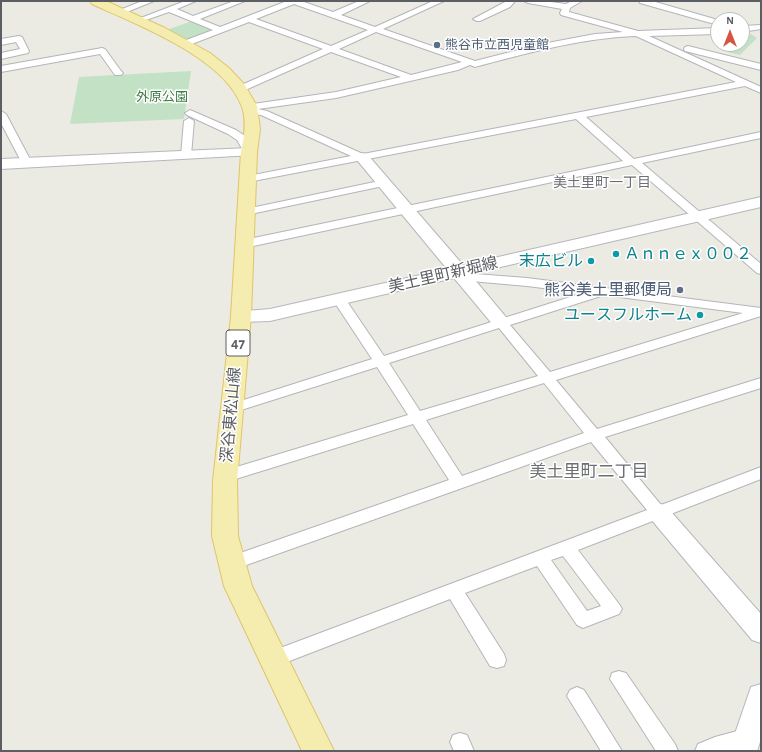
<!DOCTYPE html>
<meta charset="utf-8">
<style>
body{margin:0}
#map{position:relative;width:762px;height:752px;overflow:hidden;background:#ecebe3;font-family:"Alegreya Sans",sans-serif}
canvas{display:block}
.frame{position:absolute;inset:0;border:2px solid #5b5e62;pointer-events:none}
.north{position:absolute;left:710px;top:12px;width:40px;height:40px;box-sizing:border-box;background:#fff;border:1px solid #bdbfc0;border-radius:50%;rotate:0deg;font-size:11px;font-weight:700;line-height:16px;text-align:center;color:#5b5e62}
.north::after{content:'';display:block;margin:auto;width:14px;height:18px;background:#d45542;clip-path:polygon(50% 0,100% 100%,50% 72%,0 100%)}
</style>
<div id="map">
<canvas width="762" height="752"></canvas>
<div class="frame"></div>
<div class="north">N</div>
</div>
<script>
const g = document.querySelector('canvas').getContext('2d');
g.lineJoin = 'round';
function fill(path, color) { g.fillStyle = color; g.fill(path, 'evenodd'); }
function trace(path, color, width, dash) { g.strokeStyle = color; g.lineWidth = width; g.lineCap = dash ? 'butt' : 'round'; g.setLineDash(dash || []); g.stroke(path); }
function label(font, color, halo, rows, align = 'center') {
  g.font = font + ' "Alegreya Sans","Noto Sans JP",sans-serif'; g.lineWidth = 3; g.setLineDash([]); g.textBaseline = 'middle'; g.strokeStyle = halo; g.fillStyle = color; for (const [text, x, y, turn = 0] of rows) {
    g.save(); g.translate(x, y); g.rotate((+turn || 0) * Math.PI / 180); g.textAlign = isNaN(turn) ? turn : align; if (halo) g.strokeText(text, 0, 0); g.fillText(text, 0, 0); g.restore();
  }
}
fill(new Path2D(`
 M 192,21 L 215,30 L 184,41 L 164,31 Z
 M 751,34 L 757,38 L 740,55 L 727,52 L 736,44 L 742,44 L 742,38 L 745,35 Z
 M 191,71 L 184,119 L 70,124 L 79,77 Z`), '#c3e1c4');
const street = new Path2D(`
 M 142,1 L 154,1 L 122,14 L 116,14 L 115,12 Z
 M 185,1 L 196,1 L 177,9 L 193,16 L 234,1 L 245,1 L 200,19 L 220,27 L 287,1 L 301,1 L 333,12 L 359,1 L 370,1 L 341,15 L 375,27 L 433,1 L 444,1 L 383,29 L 475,61 L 542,44 L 595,34 L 623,32 L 561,15 L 560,13 L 562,9 L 528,3 L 524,1 L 543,1 L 566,4 L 572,1 L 582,1 L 570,8 L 569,12 L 638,31 L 718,28 L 718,34 L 649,36 L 761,87 L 761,93 L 745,86 L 586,117 L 634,159 L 761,132 L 761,138 L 642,163 L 761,264 L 761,274 L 757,273 L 632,165 L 244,248 L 240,247 L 238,244 L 240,241 L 244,240 L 623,161 L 576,119 L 248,182 L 244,181 L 243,179 L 248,176 L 351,156 L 261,115 L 247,112 L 244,107 L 246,105 L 336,92 L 401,77 L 331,52 L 243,91 L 237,91 L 235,89 L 237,87 L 323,49 L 249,22 L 184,47 L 180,44 L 181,42 L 213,30 L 169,12 L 137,23 L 133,21 ZM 294,4 L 368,30 L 331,46 L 256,19 ZM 376,32 L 462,62 L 411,75 L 339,49 ZM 636,36 L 736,82 L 363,154 L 267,111 L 258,109 L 336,98 L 458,70 L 470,65 L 475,67 C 528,53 581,38 636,36 Z
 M 507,1 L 515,1 L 510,7 L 480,21 L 477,21 L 473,19 Z
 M 639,1 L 652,1 L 718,20 L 718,25 L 640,3 Z
 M 761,25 L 761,29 L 742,32 L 742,26 Z
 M 19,36 L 22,37 L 29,51 L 28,53 L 1,59 L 1,53 L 20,49 L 16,42 L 1,45 L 1,39 Z
 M 688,46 L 761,64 L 761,70 L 685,51 L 684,49 L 685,47 Z
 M 102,48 L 105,49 L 121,71 L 123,73 L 121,75 L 115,75 L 100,54 L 1,72 L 1,66 Z
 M 190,110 L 236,130 L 245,136 L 254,152 L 253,154 L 245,154 L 237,140 L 228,134 L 187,115 L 185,113 Z
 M 1,111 L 6,114 L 32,163 L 31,165 L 23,165 L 22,163 L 1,123 Z
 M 189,118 L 194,121 L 191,155 L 186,158 L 181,155 L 184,121 Z
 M 384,180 L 389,183 L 388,185 L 246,215 L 242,214 L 240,212 L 242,210 L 246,209 Z
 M 463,273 L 527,278 L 761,308 L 761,316 L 556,380 L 597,429 L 761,378 L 761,388 L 605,437 L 661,505 L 761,467 L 761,479 L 578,550 L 619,604 L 622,609 L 619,614 L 583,628 L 577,625 L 537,566 L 465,593 L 504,654 L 506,660 L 504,666 L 497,668 L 490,666 L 450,599 L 274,667 L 267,665 L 265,659 L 267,653 L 647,510 L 591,442 L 238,568 L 232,570 L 226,568 L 223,563 L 226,558 L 449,480 L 413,424 L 226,482 L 220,480 L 218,476 L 220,472 L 408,415 L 377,367 L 238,411 L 233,413 L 228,411 L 226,408 L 228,405 L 372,359 L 333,300 L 334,297 L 344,297 L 384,356 L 583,293 L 527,286 L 459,280 L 457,277 L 459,274 ZM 604,295 L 743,313 L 550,372 L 510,325 ZM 499,328 L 538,376 L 420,411 L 389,363 ZM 544,383 L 584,433 L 462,476 L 426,420 ZM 563,556 L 601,606 L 587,611 L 551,560 Z
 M 619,671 L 626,673 L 675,744 L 678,751 L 656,751 L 610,679 L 612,673 Z
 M 577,687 L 584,690 L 622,751 L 601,751 L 567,696 L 570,690 Z
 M 748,728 L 755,730 L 758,737 L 755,744 L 731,751 L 695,751 L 698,744 L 715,737 Z
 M 460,733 L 467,735 L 474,751 L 454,751 L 450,742 L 453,735 Z`);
const secondary = new Path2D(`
 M 249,148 L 254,149 L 256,152 L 254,155 L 1,169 L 1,159 Z
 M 362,153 L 367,154 L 463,265 L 761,197 L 761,207 L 470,274 L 510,322 L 508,326 L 501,328 L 494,326 L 454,278 L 270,321 L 241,322 L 234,320 L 232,316 L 234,312 L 270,309 L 447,269 L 357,160 L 355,157 L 357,154 Z
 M 658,503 L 666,506 L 761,614 L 761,643 L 752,640 L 650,518 L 646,512 L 650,506 Z
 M 761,684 L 761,739 L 757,751 L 729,751 L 751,687 Z`);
const primary = new Path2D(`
 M 90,1 L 106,1 L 165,28 L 210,53 L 229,68 L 244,84 L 257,106 L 260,129 L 257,152 L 251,316 L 237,481 L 238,536 L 252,586 L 334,751 L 302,751 L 224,586 L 212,536 L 213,481 L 231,316 L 241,152 C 244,138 247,121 242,107 C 224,57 137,25 92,4 Z`);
trace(street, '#b4b5b9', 2);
trace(secondary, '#b5b7bc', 2);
trace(primary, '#e0c469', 2);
fill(street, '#fff');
fill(secondary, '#fff');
fill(primary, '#f5edb0');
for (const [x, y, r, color] of [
 [437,45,4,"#5c6f8a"],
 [616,254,4,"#0f9aa8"],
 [591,261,4,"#0f9aa8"],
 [680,290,4,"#5c6f8a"],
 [700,315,4,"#0f9aa8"]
]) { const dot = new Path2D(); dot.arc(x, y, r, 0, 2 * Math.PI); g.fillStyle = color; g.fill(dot); trace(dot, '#fff', 1.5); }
label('13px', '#4e5e75', '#fff', [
 ["熊谷市立西児童館",445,45]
], 'left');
label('13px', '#3f7e45', '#fff', [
 ["外原公園",162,97]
]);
label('14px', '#6c7074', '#fff', [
 ["美土里町一丁目",602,183]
]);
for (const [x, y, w] of [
 [238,343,24]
]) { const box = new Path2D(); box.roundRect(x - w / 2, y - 13, w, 26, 3); g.fillStyle = '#fff'; g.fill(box); trace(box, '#5b5e62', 1); }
label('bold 15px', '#5b5e62', null, [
 ["47",238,343]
]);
label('16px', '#0d838f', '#fff', [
 ["Ａｎｎｅｘ００２",624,254,"left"],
 ["末広ビル",583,261],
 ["ユースフルホーム",692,315]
], 'right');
label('16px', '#5b5e62', '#fff', [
 ["美土里町新堀線",443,275,-13],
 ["深谷東松山線",231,415,-85]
]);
label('16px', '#4e5e75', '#fff', [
 ["熊谷美土里郵便局",672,290]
], 'right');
label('17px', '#6c7074', '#fff', [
 ["美土里町二丁目",589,472]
]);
</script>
